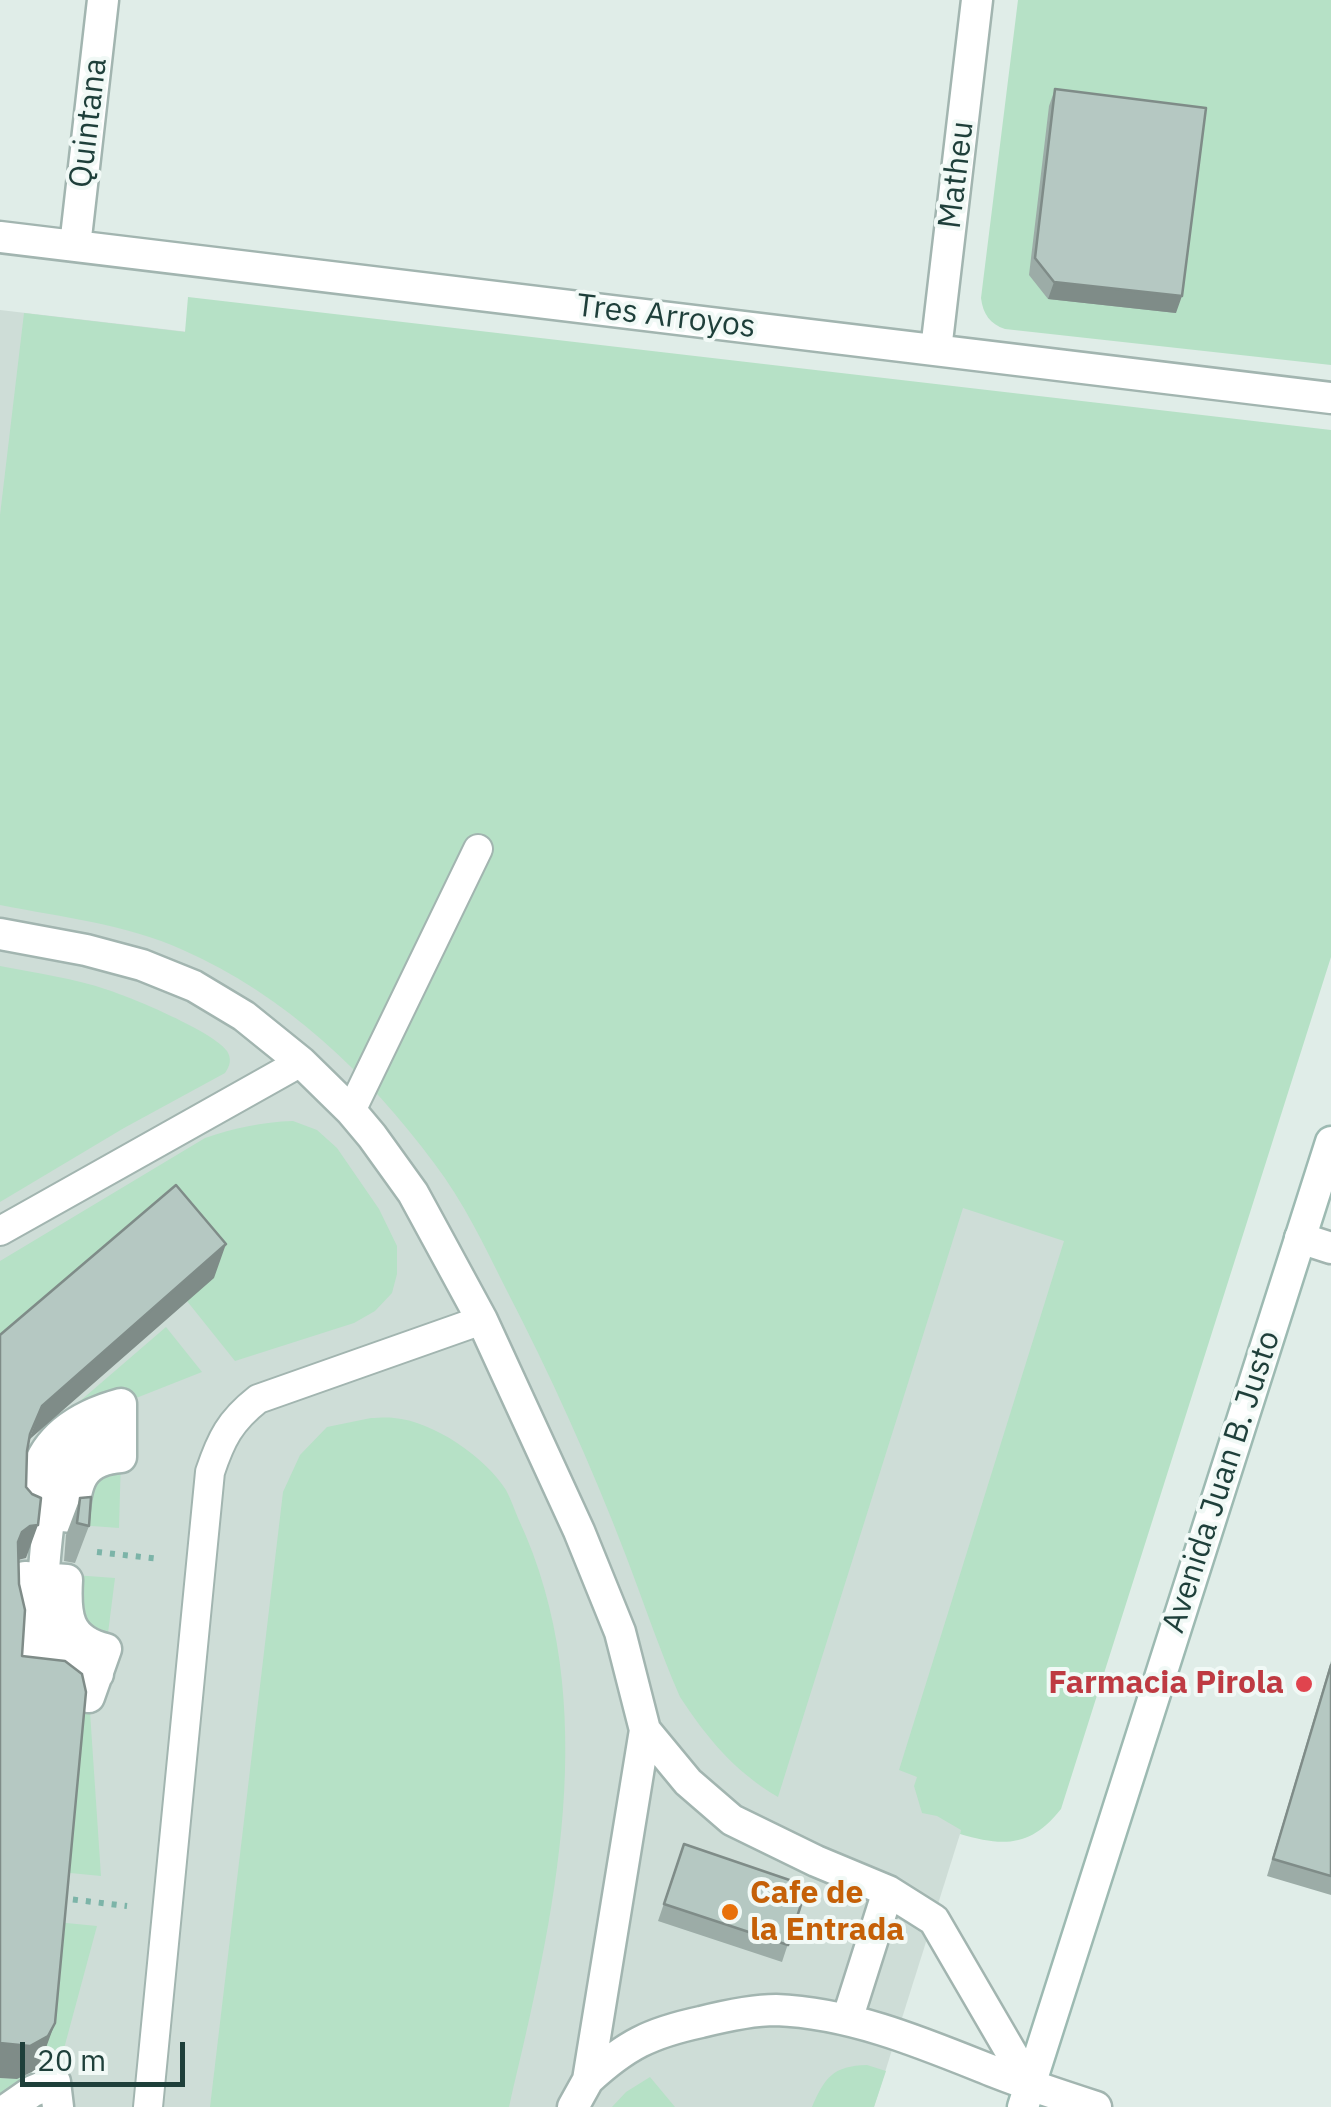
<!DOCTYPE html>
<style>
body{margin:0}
#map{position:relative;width:1331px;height:2107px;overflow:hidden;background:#e0ede8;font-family:"IBM Plex Sans",sans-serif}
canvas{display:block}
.scale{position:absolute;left:20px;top:2042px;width:165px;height:45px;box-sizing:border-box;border:5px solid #1e3f3a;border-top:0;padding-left:12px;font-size:30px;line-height:35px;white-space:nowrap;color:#1e3f3a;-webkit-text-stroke:8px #f1f9f6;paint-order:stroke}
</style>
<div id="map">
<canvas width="1331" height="2107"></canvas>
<div class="scale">20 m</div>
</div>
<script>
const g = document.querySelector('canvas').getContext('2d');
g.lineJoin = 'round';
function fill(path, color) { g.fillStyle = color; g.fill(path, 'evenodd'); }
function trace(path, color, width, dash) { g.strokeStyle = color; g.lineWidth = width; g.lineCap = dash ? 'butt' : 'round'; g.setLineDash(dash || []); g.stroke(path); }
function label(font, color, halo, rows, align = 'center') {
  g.font = font + ' "IBM Plex Sans",sans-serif'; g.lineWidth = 8; g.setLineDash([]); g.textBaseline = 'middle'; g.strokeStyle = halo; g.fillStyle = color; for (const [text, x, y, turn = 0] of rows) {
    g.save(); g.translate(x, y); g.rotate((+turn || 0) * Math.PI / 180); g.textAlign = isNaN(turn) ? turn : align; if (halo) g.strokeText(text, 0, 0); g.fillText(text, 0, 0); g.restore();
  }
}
fill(new Path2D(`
 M 0,310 L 1331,465 L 1331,657 L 874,2107 L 0,2107 Z`), '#ceddd7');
fill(new Path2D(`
 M 1018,0 L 1331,0 L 1331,365 L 1005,329 C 990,324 983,314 981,298 Z
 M 188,297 L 1331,430 L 1331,957 L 1061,1809 C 1031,1847 1004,1847 960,1834 L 961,1830 L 937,1816 L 922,1813 L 914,1786 L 917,1777 L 899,1770 L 1064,1241 L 963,1208 L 778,1797 C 735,1772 707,1738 680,1697 C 660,1651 644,1603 626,1556 C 591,1464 550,1374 505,1287 C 484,1245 463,1201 434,1163 C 369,1075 284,994 183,950 C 126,924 61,917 0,905 L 0,515 L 24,313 L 185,332 Z
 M 0,966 C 35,973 74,978 108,990 C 133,998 214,1032 227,1051 C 232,1059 230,1066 225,1073 L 124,1128 L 0,1202 Z
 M 293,1121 L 317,1130 L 337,1148 L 379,1209 L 397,1246 L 397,1274 L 392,1293 L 375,1311 L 354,1323 L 235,1361 L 187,1301 L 214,1277 L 0,1360 L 0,1261 L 205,1138 C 234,1128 262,1122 293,1121 Z
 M 166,1327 L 202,1372 L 121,1404 L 24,1512 L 29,1445 Z
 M 371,1418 C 378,1418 386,1417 394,1418 C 433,1421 485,1457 506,1490 C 511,1499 514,1509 518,1518 C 605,1703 554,1917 509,2107 L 210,2107 L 283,1492 L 300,1455 L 327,1427 Z
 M 121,1457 L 119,1528 L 78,1525 L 77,1486 Z
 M 74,1575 L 115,1578 L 106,1649 L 85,1641 Z
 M 18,1576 L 89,1697 L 101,1876 L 60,1872 L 10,1690 Z
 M 56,1922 L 97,1926 L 55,2082 L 0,2107 L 0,2078 C 20,2079 35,2077 43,2057 Z
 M 867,2065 L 886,2071 L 874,2107 L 812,2107 C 825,2077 833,2066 867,2065 Z
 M 650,2077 L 675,2107 L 612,2107 L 626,2092 Z`), '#b6e1c6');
const service = new Path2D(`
 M 351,1111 L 478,849
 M 0,1231 L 301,1062
 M 148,2107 L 210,1472 C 221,1439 230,1421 258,1399 L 482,1320`);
const pedestrian = new Path2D(`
 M 121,1404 L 121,1457 C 81,1460 76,1482 73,1517 L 31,1513 C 32,1500 32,1485 36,1473 C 48,1434 84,1414 121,1404 Z
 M 25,1577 L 67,1580 C 65,1615 67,1640 106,1649 L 89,1697 C 40,1668 18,1635 25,1577 Z
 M 98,1674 C 81,1666 64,1658 54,1642 C 48,1631 44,1617 43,1605 C 42,1581 49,1494 59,1474 C 71,1450 96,1438 121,1431
 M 10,2107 L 33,2091 L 55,2082 L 58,2107`);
const minor = new Path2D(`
 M 0,237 L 1331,398
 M 75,246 L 103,0
 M 936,350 L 977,0
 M 0,934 L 86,950 L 142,965 L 194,986 L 244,1016 L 301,1062 L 351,1111 L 372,1136 L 413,1193 L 482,1320 L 579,1531 L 620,1632 L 645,1730 L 588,2080 L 573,2107
 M 1300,1238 L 1331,1248
 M 645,1730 L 688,1782 L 732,1820 L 816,1861 L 888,1891 L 934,1920 L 1030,2085
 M 847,2020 L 888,1891
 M 588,2080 C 626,2045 650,2033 701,2022 C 725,2016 751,2010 776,2010 C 853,2013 925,2044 995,2072 C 1028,2085 1062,2096 1096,2107`);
const secondary = new Path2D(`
 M 1023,2107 L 1331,1142`);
trace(service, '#a2b5b0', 32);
trace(pedestrian, '#a2b5b0', 35);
trace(minor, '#a2b5b0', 35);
trace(secondary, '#9dbab2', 35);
trace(new Path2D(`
 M 97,1552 L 160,1559
 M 60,1898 L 127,1906`), '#7cb4a8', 6, [5, 8]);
trace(service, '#fff', 28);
trace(pedestrian, '#fff', 30);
trace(minor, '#fff', 30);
trace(secondary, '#fff', 30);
fill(new Path2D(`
 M 1055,89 L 1176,313 L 1048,299 L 1029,275 L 1049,106 Z
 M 80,1498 L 89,1526 L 75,1563 L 64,1561 L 66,1535 Z
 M 1331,1661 L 1331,1895 L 1267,1876 Z
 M 684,1844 L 807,1886 L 782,1962 L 658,1921 Z`), '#9caca7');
fill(new Path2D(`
 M 1054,282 L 1182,296 L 1176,313 L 1048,299 Z
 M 226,1244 L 214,1278 L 30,1439 L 18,1468 L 42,1406 Z
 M 38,1525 L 26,1558 L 18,1560 L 10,1566 L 22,1532 L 30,1526 Z
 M 55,2023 L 43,2056 L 36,2070 L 17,2079 L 0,2078 L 0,2043 Z`), '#7f8c88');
const building = new Path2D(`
 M 1055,89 L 1206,108 L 1182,296 L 1054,282 L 1035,258 Z
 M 176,1185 L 226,1244 L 42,1406 L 30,1434 L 27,1451 L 26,1487 L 32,1494 L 41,1498 L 38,1525 L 30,1526 L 22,1532 L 18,1542 L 19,1584 L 25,1610 L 22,1656 L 65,1661 L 82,1674 L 86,1692 L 55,2023 L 48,2036 L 30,2046 L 0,2043 L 0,1335 Z
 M 91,1497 L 89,1526 L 77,1523 L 80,1498 Z
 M 1331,1665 L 1331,1876 L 1273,1859 Z
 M 684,1844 L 807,1886 L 788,1945 L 664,1904 Z`);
fill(building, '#b5c8c2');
trace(building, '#7f8c88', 2.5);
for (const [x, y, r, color] of [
 [1304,1684,10,"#e0444e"],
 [730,1912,10,"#e8710a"]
]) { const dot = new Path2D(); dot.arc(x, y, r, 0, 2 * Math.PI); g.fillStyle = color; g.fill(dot); trace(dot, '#f1f9f6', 4); }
label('32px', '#1e3f3a', '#f1f9f6', [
 ["Quintana",89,123,-83],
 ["Matheu",957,175,-83],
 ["Tres Arroyos",666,317,7],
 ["Avenida Juan B. Justo",1222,1482,-72]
]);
label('bold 32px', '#be3a42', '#f1f9f6', [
 ["Farmacia Pirola",1284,1684]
], 'right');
label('bold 32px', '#c56008', '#f1f9f6', [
 ["Cafe de",750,1894],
 ["la Entrada",750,1931]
], 'left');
</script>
